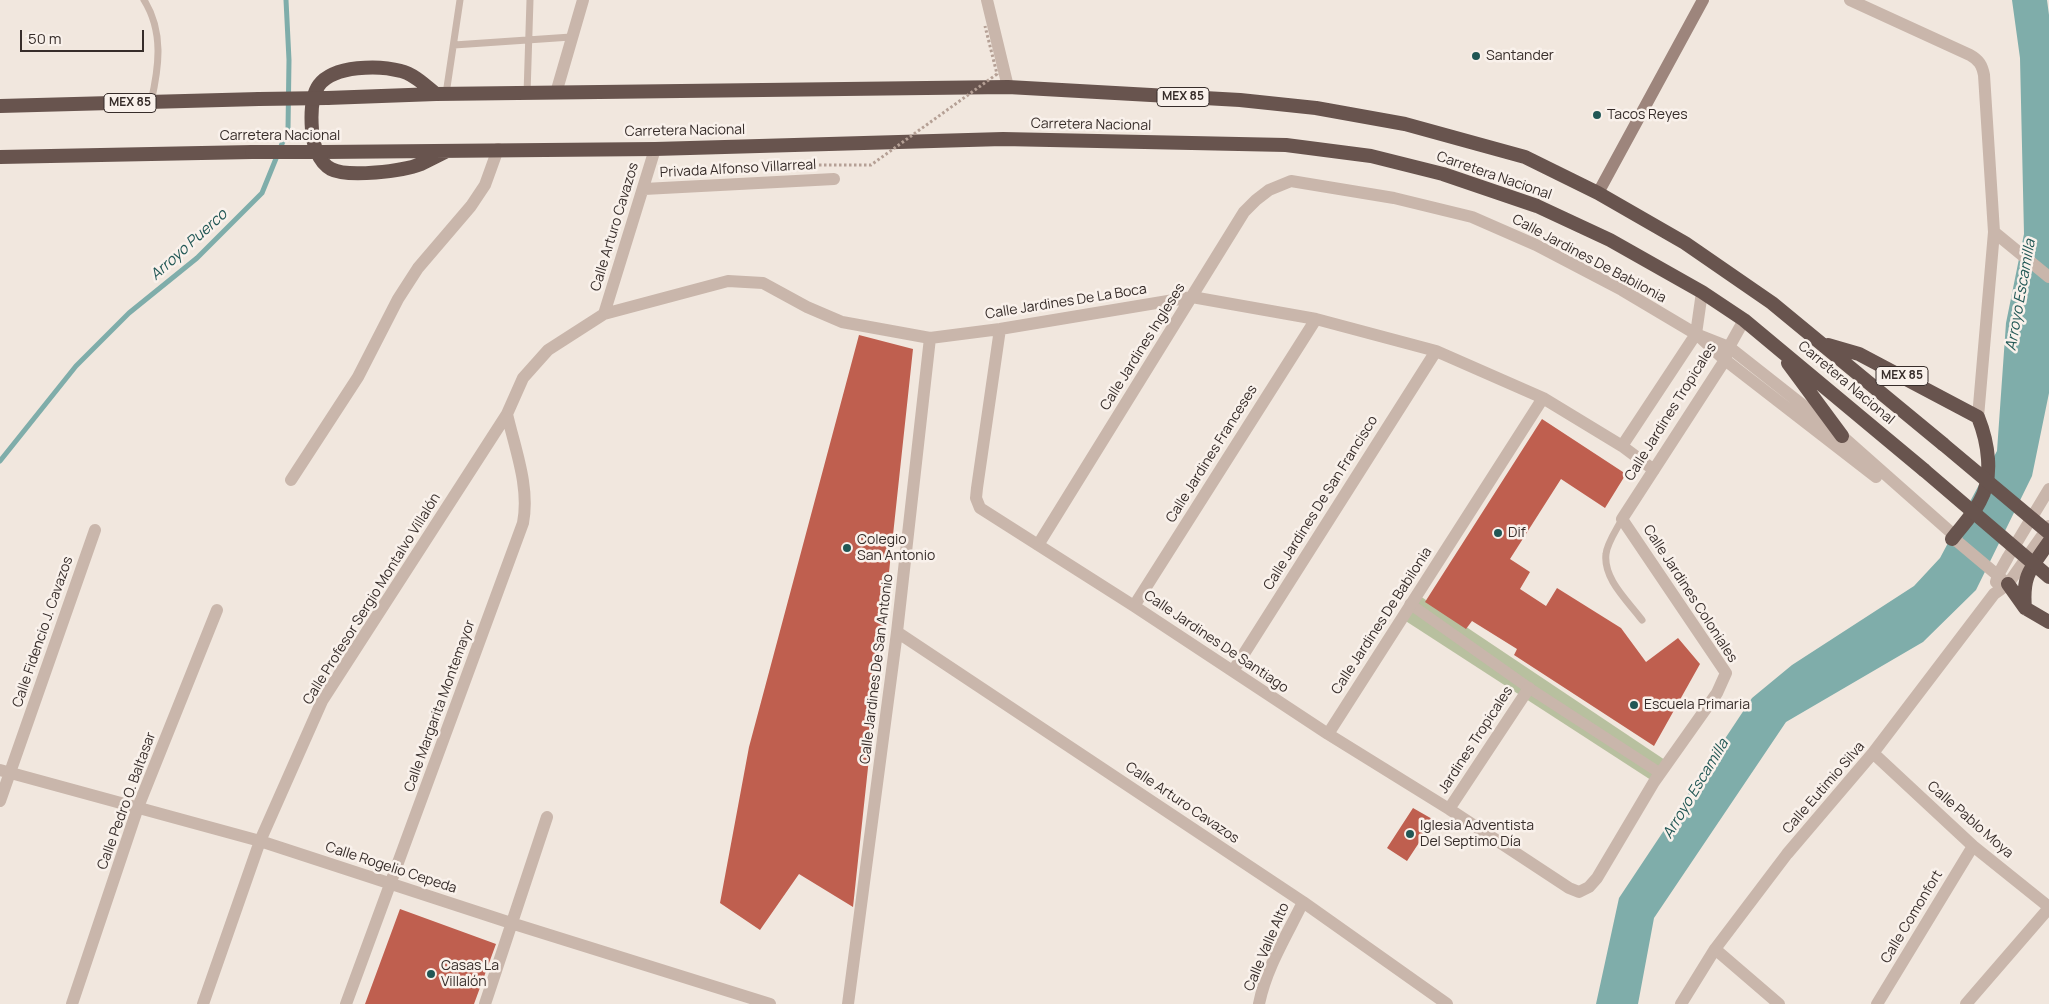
<!DOCTYPE html>
<meta charset="utf-8">
<style>
body{margin:0}
#map{position:relative;width:2049px;height:1004px;overflow:hidden;background:#f1e7de;font-family:Manrope,sans-serif}
canvas{display:block}
.scale{position:absolute;left:20px;top:30px;width:124px;height:22px;box-sizing:border-box;border:2px solid #372d2a;border-top:0;padding-left:6px;font-size:15px;line-height:18px;white-space:nowrap;color:#372d2a;-webkit-text-stroke:4px #f9f1eb;paint-order:stroke}
</style>
<div id="map">
<canvas width="2049" height="1004"></canvas>
<div class="scale">50 m</div>
</div>
<script>
const g = document.querySelector('canvas').getContext('2d');
g.lineJoin = 'round';
function fill(path, color) { g.fillStyle = color; g.fill(path, 'evenodd'); }
function trace(path, color, width, dash) { g.strokeStyle = color; g.lineWidth = width; g.lineCap = dash ? 'butt' : 'round'; g.setLineDash(dash || []); g.stroke(path); }
function label(font, color, halo, rows, align = 'center') {
  g.font = font + ' Manrope,sans-serif'; g.lineWidth = 5; g.setLineDash([]); g.textBaseline = 'middle'; g.strokeStyle = halo; g.fillStyle = color; for (const [text, x, y, turn = 0] of rows) {
    g.save(); g.translate(x, y); g.rotate((+turn || 0) * Math.PI / 180); g.textAlign = isNaN(turn) ? turn : align; if (halo) g.strokeText(text, 0, 0); g.fillText(text, 0, 0); g.restore();
  }
}
fill(new Path2D(`
 M 1417,594 L 1668,762 L 1654,782 L 1401,618 Z`), '#b8c09f');
fill(new Path2D(`
 M 2012,0 L 2047,0 L 2049,15 L 2049,393 L 2032,476 L 1976,590 L 1923,642 L 1786,722 L 1654,918 L 1638,1004 L 1596,1004 L 1619,898 L 1752,698 L 1792,665 L 1914,586 L 1940,558 L 1997,451 L 2006,323 L 2024,234 L 2020,58 Z`), '#7fadaa');
trace(new Path2D(`
 M 0,461 L 76,366 L 129,313 L 197,258 L 262,193 L 288,129 L 289,60 L 286,0`), '#7fadaa', 5);
fill(new Path2D(`
 M 859,335 L 913,349 L 853,907 L 799,874 L 760,930 L 720,903 L 749,747 Z
 M 1542,419 L 1626,474 L 1605,508 L 1561,479 L 1510,559 L 1530,572 L 1520,589 L 1546,606 L 1557,588 L 1621,628 L 1646,662 L 1678,638 L 1700,664 L 1654,746 L 1514,655 L 1517,649 L 1472,621 L 1466,629 L 1425,602 Z
 M 1413,808 L 1434,820 L 1407,861 L 1387,848 Z
 M 400,909 L 496,944 L 474,1004 L 365,1004 Z`), '#bf5f4f');
trace(new Path2D(`
 M 144,0 C 164,32 159,67 151,102
 M 454,45 L 571,37
 M 446,94 L 460,0
 M 527,94 L 530,0
 M 1622,519 C 1617,529 1607,543 1606,554 C 1603,579 1628,601 1642,620`), '#c9b6ab', 7);
trace(new Path2D(`
 M 1410,604 L 1529,688 L 1660,773`), '#c9b6ab', 11);
trace(new Path2D(`
 M 987,0 L 1008,87
 M 1850,0 L 1970,55 C 1979,60 1982,65 1984,75 L 1994,232 L 1978,417
 M 556,93 L 583,0
 M 644,189 L 834,179
 M 1994,232 L 2049,277
 M 604,314 L 655,149
 M 1000,329 L 977,488 L 976,498 L 980,508 L 1134,606 L 1328,734 L 1449,809 L 1569,888 L 1579,892 L 1589,887 L 1597,878 L 1654,782 L 1717,693 L 1726,673 L 1622,519 L 1725,360 L 1729,347 L 1744,320
 M 1702,339 L 1725,360 L 1876,477
 M 1622,446 L 1696,334 L 1702,292
 M 291,480 L 358,377 L 398,299 L 418,268 L 471,206 L 485,185 L 498,149
 M 1952,539 L 1958,542 L 2008,584
 M 1038,545 L 1244,212 L 1256,200 L 1269,190 L 1291,181 L 1394,198 L 1472,217 L 1536,245 L 1622,290 L 1696,334 L 1729,347 L 1842,436 L 1955,536 L 1958,542
 M 1996,582 L 1998,575 L 2008,557 L 2049,489
 M 1134,606 L 1316,319
 M 897,632 L 1303,902 L 1447,1004
 M 1233,671 L 1436,351
 M 1328,734 L 1543,398
 M 1873,753 L 1973,846 L 2049,907
 M 0,770 L 260,841 L 511,923 L 770,1004
 M 0,801 L 95,530
 M 1449,809 L 1529,688
 M 1715,949 L 1779,1004
 M 72,1004 L 138,807 L 217,610
 M 203,1004 L 260,841 L 322,701 L 507,414 L 523,378 L 548,350 L 604,314 L 728,281 L 763,283 L 807,307 L 842,322 L 930,338 L 1000,329 L 1192,297 L 1316,319 L 1436,351 L 1543,398 L 1622,446 L 1654,470
 M 346,1004 L 523,523 C 530,487 515,449 507,414
 M 485,1004 L 547,817
 M 848,1004 L 897,632 L 930,338
 M 1259,1004 C 1266,968 1287,935 1303,902
 M 1681,1004 L 1715,949 L 1787,854 L 1873,753 L 1994,594 L 2008,584 L 2049,526
 M 1877,1004 L 1973,846
 M 1966,1004 L 2049,908`), '#c9b6ab', 12);
trace(new Path2D(`
 M 1598,193 L 1703,0`), '#9d857c', 12);
trace(new Path2D(`
 M 436,94 C 426,86 414,74 401,71 C 379,65 334,65 319,85 C 311,96 311,117 312,130 C 313,144 318,162 331,169 C 348,178 403,171 421,164 C 429,160 437,156 445,152
 M 327,98 L 436,94 L 1008,87 L 1240,100 L 1316,108 L 1405,124 L 1525,157 L 1598,193 L 1685,243 L 1772,303 L 1943,444
 M 0,106 L 259,99
 M 324,152 L 655,149 L 1003,139 L 1286,145 L 1371,156 L 1443,174 L 1537,206 L 1610,240 L 1702,292 L 1744,320 L 1924,470
 M 0,157 L 252,152
 M 1828,345 L 1859,354 L 1978,417 C 1988,442 1994,476 1980,501 C 1973,515 1961,527 1952,539
 M 1788,363 L 1842,436
 M 2008,584 L 2025,608 L 2049,622
 M 2025,608 C 2022,575 2031,568 2049,542`), '#68544e', 14);
trace(new Path2D(`
 M 819,165 L 871,165 L 997,74 L 985,26`), '#b5a095', 3, [2.5, 2.5]);
trace(new Path2D(`
 M 259,99 L 327,98
 M 252,152 L 324,152
 M 1943,444 L 2049,533
 M 1924,470 L 2049,577`), '#68544e', 14);
for (const [x, y, r, color] of [
 [1476,56,5,"#215755"],
 [1597,115,5,"#215755"],
 [1498,533,5,"#215755"],
 [847,548,5,"#215755"],
 [1634,705,5,"#215755"],
 [1410,834,5,"#215755"],
 [431,974,5,"#215755"]
]) { const dot = new Path2D(); dot.arc(x, y, r, 0, 2 * Math.PI); g.fillStyle = color; g.fill(dot); trace(dot, '#f9f1eb', 2); }
for (const [x, y, w] of [
 [1183,97,52],
 [130,103,52],
 [1902,376,52]
]) { const box = new Path2D(); box.roundRect(x - w / 2, y - 9.5, w, 19, 4); g.fillStyle = '#f9f1eb'; g.fill(box); trace(box, '#372d2a', 1); }
label('bold 12px', '#372d2a', null, [
 ["MEX 85",1183,97],
 ["MEX 85",130,103],
 ["MEX 85",1902,376]
]);
label('14px', '#372d2a', '#f9f1eb', [
 ["Santander",1486,56],
 ["Tacos Reyes",1607,115],
 ["Dif",1508,533],
 ["Colegio",857,540],
 ["San Antonio",857,556],
 ["Escuela Primaria",1644,705],
 ["Iglesia Adventista",1420,826],
 ["Del Septimo Día",1420,842],
 ["Casas La",441,966],
 ["Villalón",441,982]
], 'left');
label('14px', '#372d2a', '#f9f1eb', [
 ["Carretera Nacional",1091,125,1],
 ["Carretera Nacional",685,131,-1],
 ["Carretera Nacional",280,136],
 ["Privada Alfonso Villarreal",738,169,-3],
 ["Carretera Nacional",1494,176,19],
 ["Calle Arturo Cavazos",615,227,-73],
 ["Calle Jardines De Babilonia",1589,259,28],
 ["Calle Jardines De La Boca",1066,302,-9],
 ["Calle Jardines Ingleses",1143,347,-58],
 ["Carretera Nacional",1846,383,40],
 ["Calle Jardines Tropicales",1671,412,-58],
 ["Calle Jardines Franceses",1212,454,-58],
 ["Calle Jardines De San Francisco",1321,503,-58],
 ["Calle Jardines Coloniales",1690,594,57],
 ["Calle Profesor Sergio Montalvo Villalón",372,599,-58],
 ["Calle Jardines De Babilonia",1382,621,-57],
 ["Calle Fidencio J. Cavazos",43,632,-71],
 ["Calle Jardines De Santiago",1216,642,34],
 ["Calle Jardines De San Antonio",877,669,-83],
 ["Calle Margarita Montemayor",440,706,-70],
 ["Jardines Tropicales",1476,740,-57],
 ["Calle Eutimio Silva",1824,788,-49],
 ["Calle Pedro O. Baltasar",127,801,-70],
 ["Calle Arturo Cavazos",1182,803,34],
 ["Calle Pablo Moya",1970,820,41],
 ["Calle Rogelio Cepeda",391,868,18],
 ["Calle Comonfort",1912,917,-59],
 ["Calle Valle Alto",1267,947,-67]
]);
label('italic 15px', '#215755', '#f9f1eb', [
 ["Arroyo Puerco",189,245,-42],
 ["Arroyo Escamilla",2021,295,-80],
 ["Arroyo Escamilla",1696,789,-59]
]);
</script>
